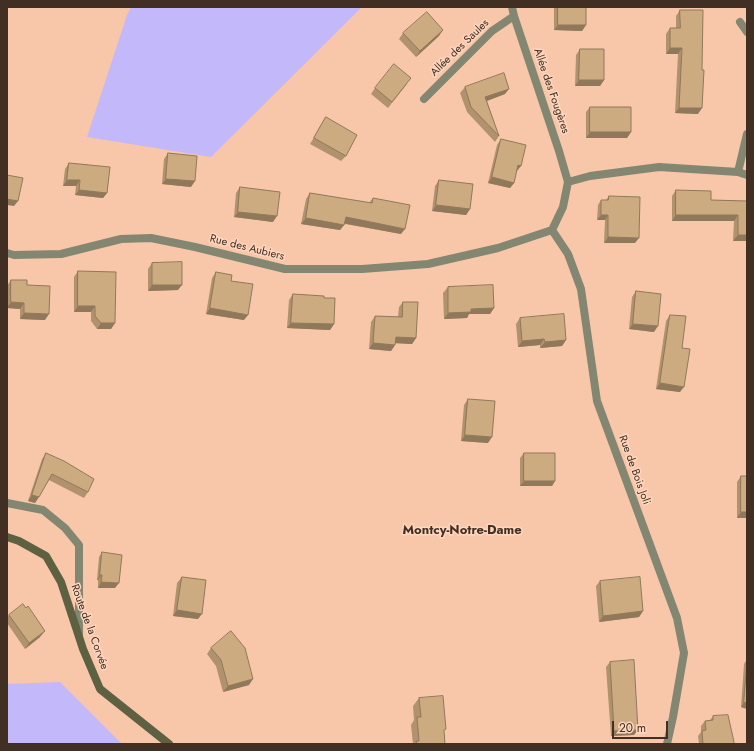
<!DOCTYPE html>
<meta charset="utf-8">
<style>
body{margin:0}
#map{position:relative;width:754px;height:751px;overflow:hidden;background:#f8c7a9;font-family:Jost,sans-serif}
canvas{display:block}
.frame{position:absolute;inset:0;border:8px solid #422f23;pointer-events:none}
.scale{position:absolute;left:612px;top:721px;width:56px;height:18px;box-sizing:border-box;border:2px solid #422f23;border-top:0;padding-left:5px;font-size:12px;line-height:14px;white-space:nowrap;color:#422f23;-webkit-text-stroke:3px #ffd6be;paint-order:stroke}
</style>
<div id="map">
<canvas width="754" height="751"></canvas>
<div class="frame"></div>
<div class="scale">20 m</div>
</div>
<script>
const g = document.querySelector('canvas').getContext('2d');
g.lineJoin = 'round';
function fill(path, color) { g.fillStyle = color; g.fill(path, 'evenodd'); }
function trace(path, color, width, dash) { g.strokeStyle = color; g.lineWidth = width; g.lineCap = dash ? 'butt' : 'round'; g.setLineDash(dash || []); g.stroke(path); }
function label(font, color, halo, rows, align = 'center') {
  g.font = font + ' Jost,sans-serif'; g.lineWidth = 3; g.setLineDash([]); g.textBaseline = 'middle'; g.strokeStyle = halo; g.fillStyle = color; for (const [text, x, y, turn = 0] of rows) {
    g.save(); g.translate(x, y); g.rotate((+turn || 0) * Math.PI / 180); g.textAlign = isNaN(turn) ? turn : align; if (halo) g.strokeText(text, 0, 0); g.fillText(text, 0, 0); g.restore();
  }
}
fill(new Path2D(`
 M 131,7 L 362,7 L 211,157 L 87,137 L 127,15 Z
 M 60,682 L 122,744 L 7,744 L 7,684 Z`), '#c3b8f9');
trace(new Path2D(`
 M 512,7 L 514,16 L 559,151 L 568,182 L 563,207 L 552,230 L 568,254 L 581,289 L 597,401 L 677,618 L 684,653 L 673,717 L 667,744
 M 740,22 L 747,32
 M 424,99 L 492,31 L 514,16
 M 738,172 L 747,134
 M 568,182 L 590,176 L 659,167 L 738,172 L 747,175
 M 7,253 L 14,255 L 61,254 L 121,239 L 151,238 L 195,247 L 285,269 L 362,269 L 428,264 L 498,248 L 552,230
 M 7,503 L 43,510 L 65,528 L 79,545 L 79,635`), '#838670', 8);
trace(new Path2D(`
 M 7,537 L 19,541 L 46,556 L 61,582 L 83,649 L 100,689 L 169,744`), '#5e6141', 8);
fill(new Path2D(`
 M 554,7 L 586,7 L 586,25 L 582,31 L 554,30 Z
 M 680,10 L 698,114 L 675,113 L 678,54 L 666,54 L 666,34 L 670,28 L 676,28 L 676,16 Z
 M 403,33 L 439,36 L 416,57 L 399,39 Z
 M 580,49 L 604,80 L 600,86 L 575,86 L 576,55 Z
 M 407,84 L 388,108 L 371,94 L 375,88 Z
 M 465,87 L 505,94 L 487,101 L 499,136 L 495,142 L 467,112 L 460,93 Z
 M 590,107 L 631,132 L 627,138 L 586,138 L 586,112 Z
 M 326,117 L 346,156 L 341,161 L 310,144 Z
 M 501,139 L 517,171 L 516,171 L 514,183 L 510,188 L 488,183 L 497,145 Z
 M 168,153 L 191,187 L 162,184 L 164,159 Z
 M 69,163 L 107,193 L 103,198 L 75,195 L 76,186 L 63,186 L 65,169 Z
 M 439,180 L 470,209 L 466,215 L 432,211 L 435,186 Z
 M 240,187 L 273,222 L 234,217 L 236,193 Z
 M 676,190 L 711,200 L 747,201 L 747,241 L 733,241 L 734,221 L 672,221 L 672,196 Z
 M 310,193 L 369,203 L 373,198 L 401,234 L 345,224 L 340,230 L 301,224 L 306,199 Z
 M 609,196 L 635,243 L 604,243 L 605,220 L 597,220 L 598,205 L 601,200 L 606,200 Z
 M 152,263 L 178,290 L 148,291 L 148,269 Z
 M 78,271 L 115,323 L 111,329 L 97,329 L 91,321 L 91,312 L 74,312 L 74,277 Z
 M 216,272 L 231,281 L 244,320 L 206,314 L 212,278 Z
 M 11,280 L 27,285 L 45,320 L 20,319 L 20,309 L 7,308 L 7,286 Z
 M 448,287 L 494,308 L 490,314 L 469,314 L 467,318 L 444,319 L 443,293 Z
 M 636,291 L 654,332 L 629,329 L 632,297 Z
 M 293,294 L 324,298 L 334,324 L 330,330 L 287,328 L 289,300 Z
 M 403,302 L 416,338 L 412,344 L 395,343 L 395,345 L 391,351 L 369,349 L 371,322 L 375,316 L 398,317 L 399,307 Z
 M 670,315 L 682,348 L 680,392 L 656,389 L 666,321 Z
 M 520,318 L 566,340 L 562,346 L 540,348 L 540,345 L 518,347 L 516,324 Z
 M 468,399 L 488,443 L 461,441 L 464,405 Z
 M 747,428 L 747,448 L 746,448 Z
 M 46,453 L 88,492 L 84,498 L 49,480 L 35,503 L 28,501 L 42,459 Z
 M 524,453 L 555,481 L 552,486 L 520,486 L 520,458 Z
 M 741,476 L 747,518 L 737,518 L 737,482 Z
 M 102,552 L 115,588 L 98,588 L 98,580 L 97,580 L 99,557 Z
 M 182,577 L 198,619 L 173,616 L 177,583 Z
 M 600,581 L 643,611 L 639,617 L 599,622 L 596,586 Z
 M 9,615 L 40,637 L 25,649 L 7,623 L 7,617 Z
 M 211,648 L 249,685 L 223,692 L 216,666 L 207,654 Z
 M 747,659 L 747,709 L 741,707 L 744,664 Z
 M 610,662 L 634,735 L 611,736 L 606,667 Z
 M 419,698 L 444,733 L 445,744 L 413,744 L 411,725 L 414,720 L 413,706 Z
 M 713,716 L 734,744 L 699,744 L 698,736 L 701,732 L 701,726 L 705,721 L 710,720 Z`), '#b0936e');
fill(new Path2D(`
 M 558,25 L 586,25 L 582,31 L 554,30 Z
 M 443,30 L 439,36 L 416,57 L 420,51 Z
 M 670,48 L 682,48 L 678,54 L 666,54 Z
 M 579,80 L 604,80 L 600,86 L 575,86 Z
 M 509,89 L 505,94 L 481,103 L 485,97 Z
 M 679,108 L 702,108 L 698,114 L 675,113 Z
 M 590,132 L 631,132 L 627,138 L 586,138 Z
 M 518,165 L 521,166 L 517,171 L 514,170 Z
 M 492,177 L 514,183 L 510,188 L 488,183 Z
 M 166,179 L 195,181 L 191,187 L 162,184 Z
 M 67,180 L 80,180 L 76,186 L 63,186 Z
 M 79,190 L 107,193 L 103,198 L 75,195 Z
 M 7,199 L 18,201 L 14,206 L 7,205 Z
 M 436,205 L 470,209 L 466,215 L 432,211 Z
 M 238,212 L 277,216 L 273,222 L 234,217 Z
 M 601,215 L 608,215 L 605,220 L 597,220 Z
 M 676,215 L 738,215 L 734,221 L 672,221 Z
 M 346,217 L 405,229 L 401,234 L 342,223 Z
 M 306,218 L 344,225 L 340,230 L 301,224 Z
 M 738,235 L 747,235 L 747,241 L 733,241 Z
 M 608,237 L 639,238 L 635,243 L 604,243 Z
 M 152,285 L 182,285 L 178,290 L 148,291 Z
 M 11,302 L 24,303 L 20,309 L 7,308 Z
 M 78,306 L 95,306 L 91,312 L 74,312 Z
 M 210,308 L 248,315 L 244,320 L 206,314 Z
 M 494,308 L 490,314 L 469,314 L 467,318 L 444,319 L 448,313 L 471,309 Z
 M 24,313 L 49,314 L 45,320 L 20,319 Z
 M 101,323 L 115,323 L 111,329 L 97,329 Z
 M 291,323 L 334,324 L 330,330 L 287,328 Z
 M 633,324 L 658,326 L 654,332 L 629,329 Z
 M 396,337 L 416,338 L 412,344 L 392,343 Z
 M 544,339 L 540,345 L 518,347 L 522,341 Z
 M 566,340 L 562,346 L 540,348 L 545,342 Z
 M 373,343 L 395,345 L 391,351 L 369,349 Z
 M 660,383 L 684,387 L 680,392 L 656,389 Z
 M 465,435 L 492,437 L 488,443 L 461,441 Z
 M 524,481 L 555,481 L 552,486 L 520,486 Z
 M 32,495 L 39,497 L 35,503 L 28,501 Z
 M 741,512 L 747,512 L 747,518 L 737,518 Z
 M 100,575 L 102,575 L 98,580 L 97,580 Z
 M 101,582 L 119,583 L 115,588 L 98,588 Z
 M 177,610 L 202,614 L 198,619 L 173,616 Z
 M 643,611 L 639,617 L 599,622 L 603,616 Z
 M 45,631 L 40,637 L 25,649 L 29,643 Z
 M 253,679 L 249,685 L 223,692 L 228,686 Z
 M 744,702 L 747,703 L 747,709 L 741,707 Z
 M 638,730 L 634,735 L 611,736 L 614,731 Z`), '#90785a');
const building = new Path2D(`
 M 558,7 L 586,7 L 586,25 L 558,25 Z
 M 680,10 L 703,10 L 702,70 L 704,70 L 702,108 L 679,108 L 682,48 L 670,48 L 670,28 L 680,28 Z
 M 427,12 L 443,30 L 420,51 L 403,33 Z
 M 580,49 L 604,49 L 604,80 L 579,80 Z
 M 394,64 L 411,78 L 392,102 L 375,88 Z
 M 504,73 L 509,89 L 485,97 L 499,136 L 471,107 L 465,87 Z
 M 590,107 L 631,107 L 631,132 L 590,132 Z
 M 326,117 L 357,135 L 346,156 L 314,138 Z
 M 501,139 L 526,145 L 521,166 L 518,165 L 514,183 L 492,177 Z
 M 168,153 L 197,156 L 195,181 L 166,179 Z
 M 69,163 L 110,167 L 107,193 L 79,190 L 80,180 L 67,180 Z
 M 7,175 L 23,178 L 18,201 L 7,199 Z
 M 439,180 L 473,184 L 470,209 L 436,205 Z
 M 240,187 L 280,192 L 277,216 L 238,212 Z
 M 676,190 L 711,191 L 711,200 L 747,201 L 747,235 L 738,235 L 738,215 L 676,215 Z
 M 310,193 L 372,203 L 373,198 L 410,205 L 405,229 L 346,217 L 344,225 L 306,218 Z
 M 609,196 L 640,197 L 639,238 L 608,237 L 608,215 L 601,215 L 601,200 L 608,200 Z
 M 182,262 L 182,285 L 152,285 L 152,263 Z
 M 78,271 L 116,272 L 115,323 L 101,323 L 95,316 L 95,306 L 78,306 Z
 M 216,272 L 232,275 L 231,281 L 253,284 L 248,315 L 210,308 Z
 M 11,280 L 27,280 L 27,285 L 50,286 L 49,314 L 24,313 L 24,303 L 11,302 Z
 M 493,285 L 494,308 L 471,309 L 471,312 L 448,313 L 448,287 Z
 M 636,291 L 661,294 L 658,326 L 633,324 Z
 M 293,294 L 324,296 L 324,298 L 335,298 L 334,324 L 291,323 Z
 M 403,302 L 418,302 L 416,338 L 396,337 L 395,345 L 373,343 L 375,316 L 402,317 Z
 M 564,314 L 566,340 L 545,342 L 544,339 L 522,341 L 520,318 Z
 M 670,315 L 686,316 L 682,348 L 690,349 L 684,387 L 660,383 Z
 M 468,399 L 495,401 L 492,437 L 465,435 Z
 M 46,453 L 64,461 L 94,479 L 88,492 L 52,474 L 39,497 L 32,495 Z
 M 524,453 L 555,453 L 555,481 L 524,481 Z
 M 741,476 L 747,476 L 747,512 L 741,512 Z
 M 102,552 L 122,555 L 119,583 L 101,582 L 102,575 L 100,575 Z
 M 182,577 L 206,580 L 202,614 L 177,610 Z
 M 640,577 L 643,611 L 603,616 L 600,581 Z
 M 23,604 L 26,608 L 28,606 L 45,631 L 29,643 L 9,615 Z
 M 231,631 L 245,648 L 253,679 L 228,686 L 221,660 L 211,648 Z
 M 634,660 L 638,730 L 614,731 L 610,662 Z
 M 747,662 L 747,703 L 744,702 Z
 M 443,696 L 446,729 L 444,730 L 445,744 L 417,744 L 416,741 L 419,741 L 417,717 L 421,717 L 419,698 Z
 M 728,715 L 734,742 L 734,744 L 703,744 L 702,731 L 706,730 L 705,721 L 713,720 L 713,716 Z`);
fill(building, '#cdab80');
trace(building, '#90785a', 1);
label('11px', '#422f23', '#ffd6be', [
 ["Allée des Saules",460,48,-44],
 ["Allée des Fougères",551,91,71],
 ["Rue des Aubiers",247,248,14],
 ["Rue de Bois Joli",634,470,70],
 ["Route de la Corvée",89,627,70]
]);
label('bold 13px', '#422f23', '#ffd6be', [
 ["Montcy-Notre-Dame",462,531]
]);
</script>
